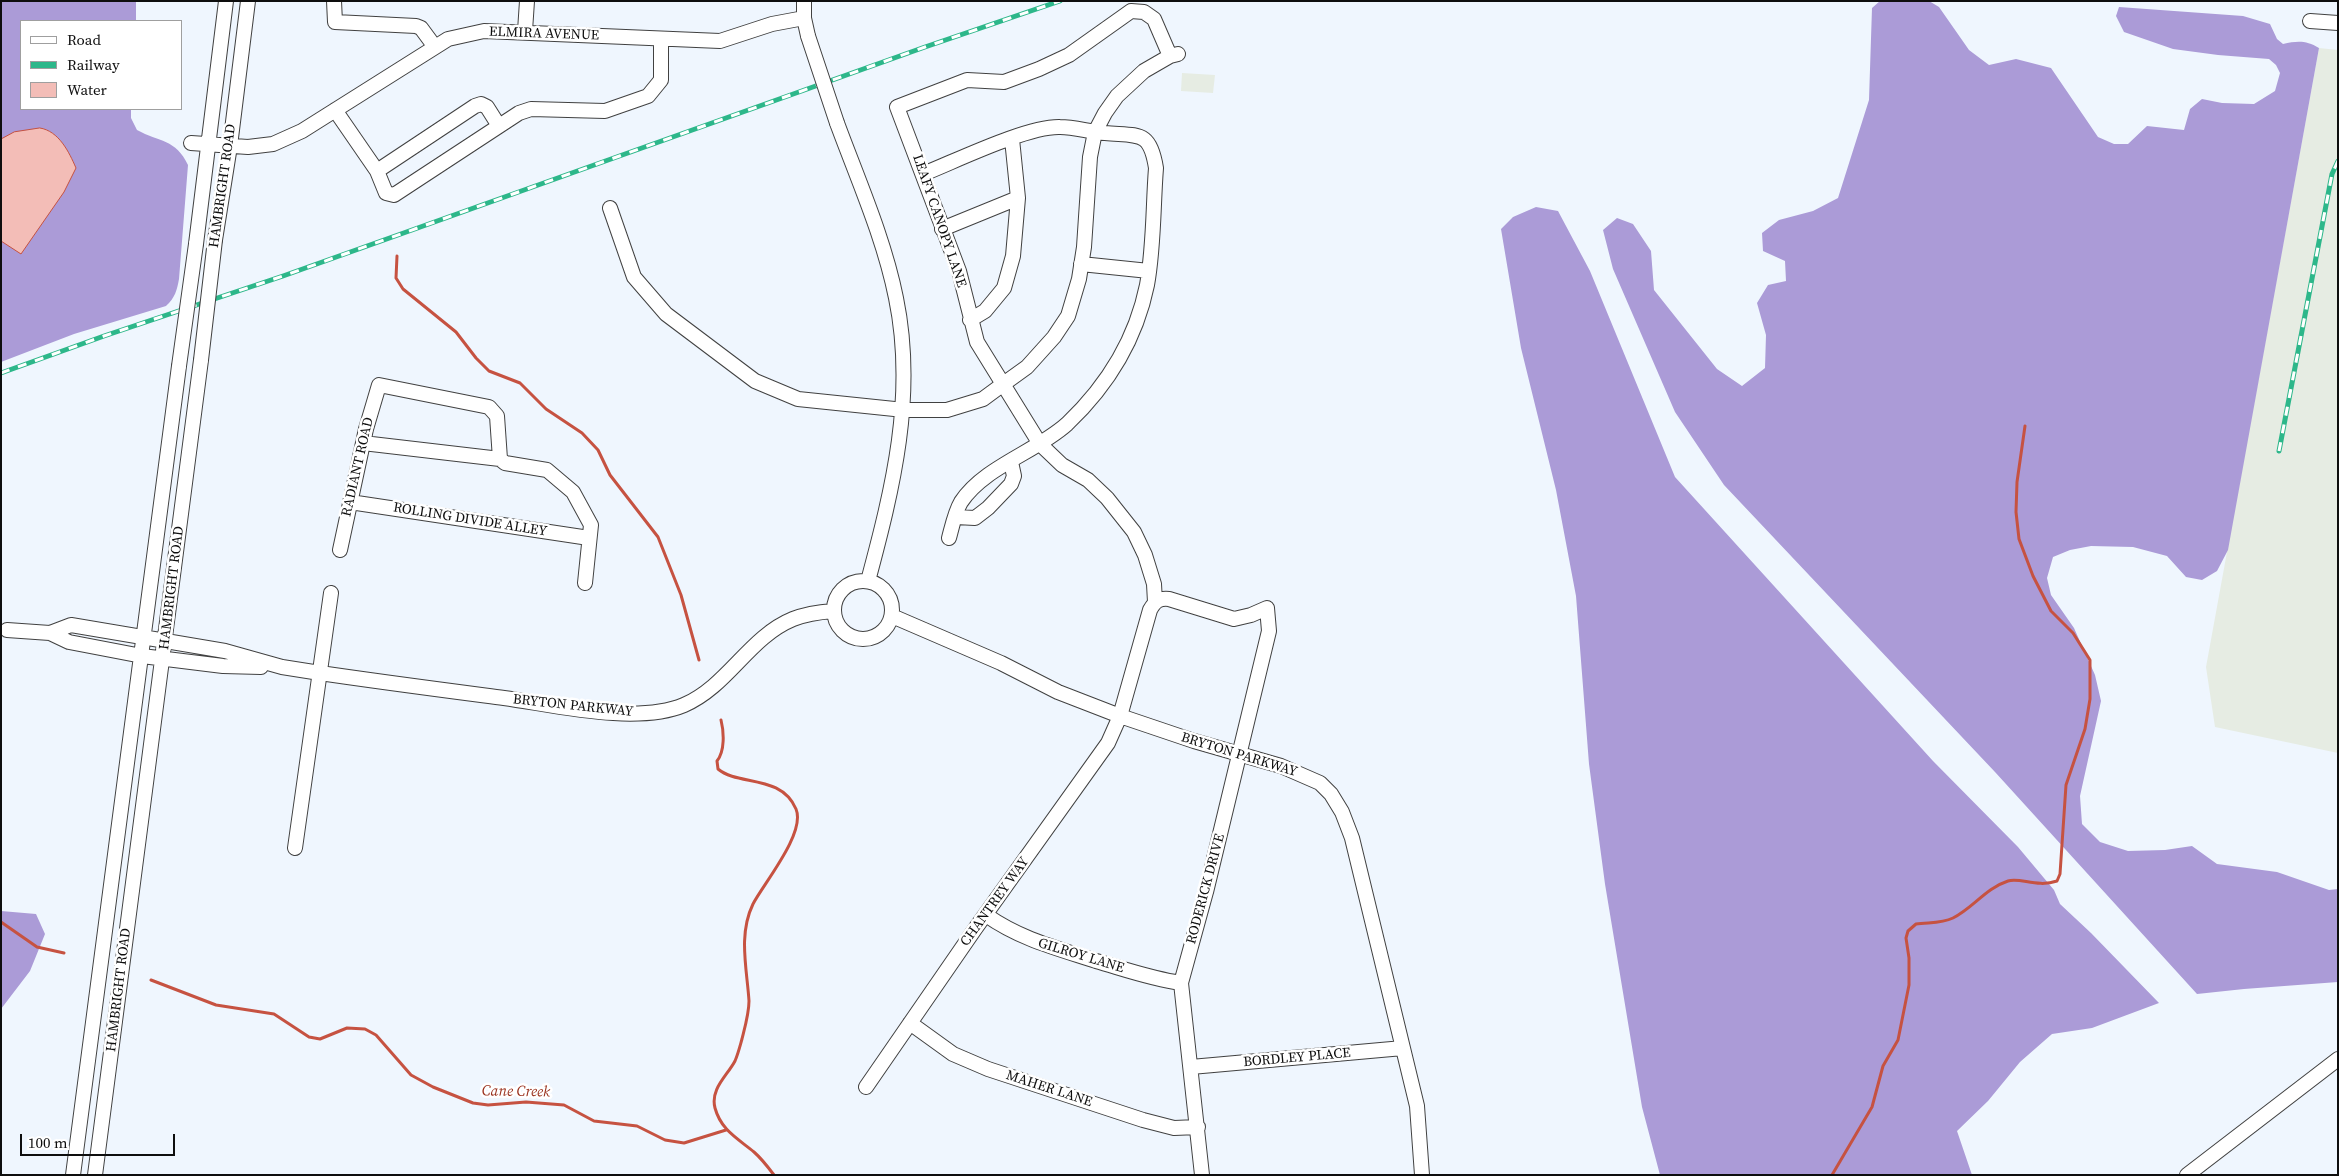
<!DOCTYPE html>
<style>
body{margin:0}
#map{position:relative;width:2339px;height:1176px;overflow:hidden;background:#eff6fe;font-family:"Source Serif 4",serif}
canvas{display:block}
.frame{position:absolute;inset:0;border:2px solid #0e0e0e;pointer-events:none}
.legend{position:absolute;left:20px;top:20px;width:162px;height:90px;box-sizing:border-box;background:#fff;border:1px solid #9f9f9f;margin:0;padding:6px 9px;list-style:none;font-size:15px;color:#0e0e0e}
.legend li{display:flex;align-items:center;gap:10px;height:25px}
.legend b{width:25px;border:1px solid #9f9f9f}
.scale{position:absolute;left:20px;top:1134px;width:155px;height:22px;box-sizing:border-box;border:2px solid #0e0e0e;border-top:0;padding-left:6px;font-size:15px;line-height:18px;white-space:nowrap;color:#0e0e0e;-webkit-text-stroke:4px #fff;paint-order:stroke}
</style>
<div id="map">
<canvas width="2339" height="1176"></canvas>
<div class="frame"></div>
<ul class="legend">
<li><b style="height:6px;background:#fff"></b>Road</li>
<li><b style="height:6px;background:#2db78a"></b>Railway</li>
<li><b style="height:14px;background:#f3bdb7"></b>Water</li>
</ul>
<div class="scale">100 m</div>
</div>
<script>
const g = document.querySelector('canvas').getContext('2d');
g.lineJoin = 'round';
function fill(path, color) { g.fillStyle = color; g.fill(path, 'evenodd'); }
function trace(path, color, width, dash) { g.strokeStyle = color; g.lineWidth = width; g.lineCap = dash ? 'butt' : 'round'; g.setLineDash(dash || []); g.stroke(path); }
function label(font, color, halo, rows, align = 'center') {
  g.font = font + ' "Source Serif 4",serif'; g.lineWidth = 5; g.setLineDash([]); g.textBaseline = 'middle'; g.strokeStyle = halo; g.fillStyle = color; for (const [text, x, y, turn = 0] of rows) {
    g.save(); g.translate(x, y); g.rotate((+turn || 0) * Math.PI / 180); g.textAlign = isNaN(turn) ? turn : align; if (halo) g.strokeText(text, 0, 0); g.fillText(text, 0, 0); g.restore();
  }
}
fill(new Path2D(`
 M 2319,48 L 2338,50 L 2338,753 L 2215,727 L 2206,667 Z
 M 1182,73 L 1215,75 L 1213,93 L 1181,91 Z`), '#e6ece3');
fill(new Path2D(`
 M 1,1 L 136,1 L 136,21 L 21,21 L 21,109 L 131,109 L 131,118 L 137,130 C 159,142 176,139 188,165 L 179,279 C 177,290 175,298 166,306 L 74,334 L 1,362 Z
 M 1880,1 L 1929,1 L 1939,7 L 1969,50 L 1989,65 L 2016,59 L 2051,68 L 2098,137 L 2114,144 L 2128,144 L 2147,126 L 2184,130 L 2190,109 L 2202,99 L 2222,103 L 2254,104 L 2275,91 L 2280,73 L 2276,65 L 2269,59 L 2218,55 L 2173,49 L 2124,32 L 2116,16 L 2119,7 L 2243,16 L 2270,24 L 2277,39 L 2283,44 C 2297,41 2306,40 2319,48 L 2228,550 L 2217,571 L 2202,580 L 2186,577 L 2167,556 L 2133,547 L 2091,546 L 2070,550 L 2053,557 L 2047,578 L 2051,595 L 2074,628 L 2095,675 L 2101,701 L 2080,796 L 2082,824 L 2100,842 L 2128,851 L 2165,850 L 2192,846 L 2217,864 L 2277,872 L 2329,890 L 2338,889 L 2338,982 L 2244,989 L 2197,994 L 1995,772 L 1724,485 L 1675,412 L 1613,269 L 1603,230 L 1617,218 L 1633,224 L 1651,251 L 1654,290 L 1717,369 L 1742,386 L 1765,368 L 1766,335 L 1757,303 L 1768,285 L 1786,281 L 1785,261 L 1763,251 L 1762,233 L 1779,220 L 1813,211 L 1838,198 L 1869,100 L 1872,8 Z
 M 1536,207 L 1558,211 L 1590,271 L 1675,477 L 1933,761 L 2018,847 L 2054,890 L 2060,904 L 2091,933 L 2159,1003 L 2092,1028 L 2052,1034 L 2020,1062 L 1988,1101 L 1957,1131 L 1972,1175 L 1660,1175 L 1642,1107 L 1605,884 L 1589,764 L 1576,596 L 1556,490 L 1521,348 L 1501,229 L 1513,217 Z
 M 1,911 L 36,914 L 45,934 L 30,971 L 1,1009 Z`), '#ab9bd7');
const water = new Path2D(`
 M 40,128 C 59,131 69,152 76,168 L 64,192 L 21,254 L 1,241 L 1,139 L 14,132 Z`);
fill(water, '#f3bdb7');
trace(water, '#c65241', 1);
trace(new Path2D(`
 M 397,256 L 396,278 L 403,289 L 456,332 L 476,358 L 489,371 L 520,383 L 546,409 L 582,433 L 598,450 L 610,475 L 658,537 L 681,595 L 699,660
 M 721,720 C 724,732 725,751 717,761 L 718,769 C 738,786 781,774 796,809 C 806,833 764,883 753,904 C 738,935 747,969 749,1001 C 749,1013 745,1027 742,1039 C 740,1046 738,1054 735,1061 C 727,1076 710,1089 715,1108 C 721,1130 737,1138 754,1152 C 762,1159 768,1167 774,1175
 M 1,922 L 37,947 L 64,953
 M 151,980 L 216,1005 L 274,1014 L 309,1037 L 320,1039 L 347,1028 L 365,1029 L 376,1035 L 411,1075 L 433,1087 L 473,1103 L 488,1105 L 526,1102 L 564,1105 L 594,1121 L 637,1126 L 665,1140 L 684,1143 L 726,1130
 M 1832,1175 L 1872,1107 L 1883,1066 L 1898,1040 L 1909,985 L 1909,958 L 1906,938 L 1908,931 L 1916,924 C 1928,922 1941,924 1953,918 C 1973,908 1986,888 2008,881 C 2020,877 2037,888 2057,881 L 2060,874 L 2066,785 L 2085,729 L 2090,699 L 2090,660 L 2073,633 L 2051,611 L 2033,576 L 2019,539 L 2016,512 L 2017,482 L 2025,426`), '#c65241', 3);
const minor = new Path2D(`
 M 334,1 L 335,22 L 416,26 L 421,28 L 435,47
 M 804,1 L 804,18 L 808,36
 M 2310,21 L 2338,23
 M 525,31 L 527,1
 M 335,110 L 377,171 L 386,193 L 394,195 L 519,113 L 531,109 L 605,111 L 648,96 L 661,80 L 661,39
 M 837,123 C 858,180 884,238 896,298 C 916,395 893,488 868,581
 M 191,143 L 248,147 L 273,144 L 302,131 L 448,39 L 484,31 L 720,41 L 772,24 L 804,18
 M 377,171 L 475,106 L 481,104 L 487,107 L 499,126
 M 923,174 C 956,161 1027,126 1060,127 C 1075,127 1090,132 1105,133 C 1139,136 1150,130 1156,168 C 1153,206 1154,247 1147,285 C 1136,339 1107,386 1067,424 C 1036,452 984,467 961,502 C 955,512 952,527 949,538
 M 610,208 L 634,277 L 666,314 L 755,381 L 798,399 L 904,410 L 947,410 L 983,399 L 1002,385 L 1027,367 L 1054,337 L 1068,316 L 1079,279 L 1084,247 L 1090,157 L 1095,132 L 1105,113 L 1117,96 L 1144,71 L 1170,56 L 1178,54
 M 942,229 L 1018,198
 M 215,240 L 230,146 L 248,1
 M 196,244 L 226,1
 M 1081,264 L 1149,271
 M 970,320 L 985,311 L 1004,288 L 1013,256 L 1018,198 L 1012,139
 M 363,443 L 500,459 L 505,463 L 547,470 L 573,492 L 591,525 L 585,583
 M 350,502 L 589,538
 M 956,517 L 975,518 L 988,508 L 1011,484 L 1014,476 L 1011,462
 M 340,550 L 366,429 L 379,385 L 489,407 L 497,416 L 500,459
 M834 610a29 29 0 1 1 58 0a29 29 0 1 1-58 0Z
 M 1155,602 L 1154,584 L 1145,555 L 1134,532 L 1107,498 L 1088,480 L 1062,465 L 1040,444 L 977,342 L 959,271 L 897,107 L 967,80 L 1004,82 L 1039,69 L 1069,55 L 1131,11 L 1144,12 L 1154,19 L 1170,56
 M 892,616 L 1001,663 L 1058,692 L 1120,716 L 1194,741 L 1281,766 L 1320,783 L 1331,794 L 1342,812 L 1352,838 L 1417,1106 L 1422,1175
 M 7,630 L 50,633 L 69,642 L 142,656 L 223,666 L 261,667
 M 50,633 L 71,625 L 225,651 L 282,667 L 320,673 C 381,682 443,690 504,698 C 555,705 636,725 684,705 C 728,686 749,637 793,619 C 806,614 820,612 833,611
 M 295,848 L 331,593
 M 986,915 C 1020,939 1056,948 1096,961 C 1124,969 1152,979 1181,983
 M 910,1023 L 953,1054 L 988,1069 L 1143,1120 L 1174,1128 L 1198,1127
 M 1191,1067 L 1403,1048
 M 866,1087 L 975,929 L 1108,743 L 1120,716 L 1150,610 C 1155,601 1159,598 1169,599 L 1234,619 L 1251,615 L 1267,608 L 1269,631 L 1206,892 L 1181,983 L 1202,1175
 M 73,1175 L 179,366
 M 95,1175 L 201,360
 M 2187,1175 L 2338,1059`);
trace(minor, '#414141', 16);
trace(minor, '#fff', 14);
const rail = new Path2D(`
 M 1,373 L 104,336 L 283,276 L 925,47 L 1060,1
 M 2279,451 L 2332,174 L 2338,161`);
trace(rail, '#2db78a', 5);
trace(rail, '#fff', 3, [9]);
const minorBridge = new Path2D(`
 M 808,36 L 837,123
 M 201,360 L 215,240
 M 179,366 L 196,244`);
trace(minorBridge, '#414141', 16, []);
trace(minorBridge, '#fff', 14);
label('14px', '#0e0e0e', '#fff', [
 ["ELMIRA AVENUE",544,34,2],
 ["HAMBRIGHT ROAD",223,186,-82],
 ["LEAFY CANOPY LANE",939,221,71],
 ["RADIANT ROAD",358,467,-77],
 ["ROLLING DIVIDE ALLEY",470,520,9],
 ["HAMBRIGHT ROAD",172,588,-83],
 ["BRYTON PARKWAY",573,706,6],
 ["BRYTON PARKWAY",1239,755,17],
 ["RODERICK DRIVE",1206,889,-75],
 ["CHANTREY WAY",995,902,-54],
 ["GILROY LANE",1081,956,17],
 ["HAMBRIGHT ROAD",119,990,-83],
 ["BORDLEY PLACE",1297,1058,-5],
 ["MAHER LANE",1049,1089,18]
]);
label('italic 15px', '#9a311d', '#fff', [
 ["Cane Creek",516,1092,1]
]);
</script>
